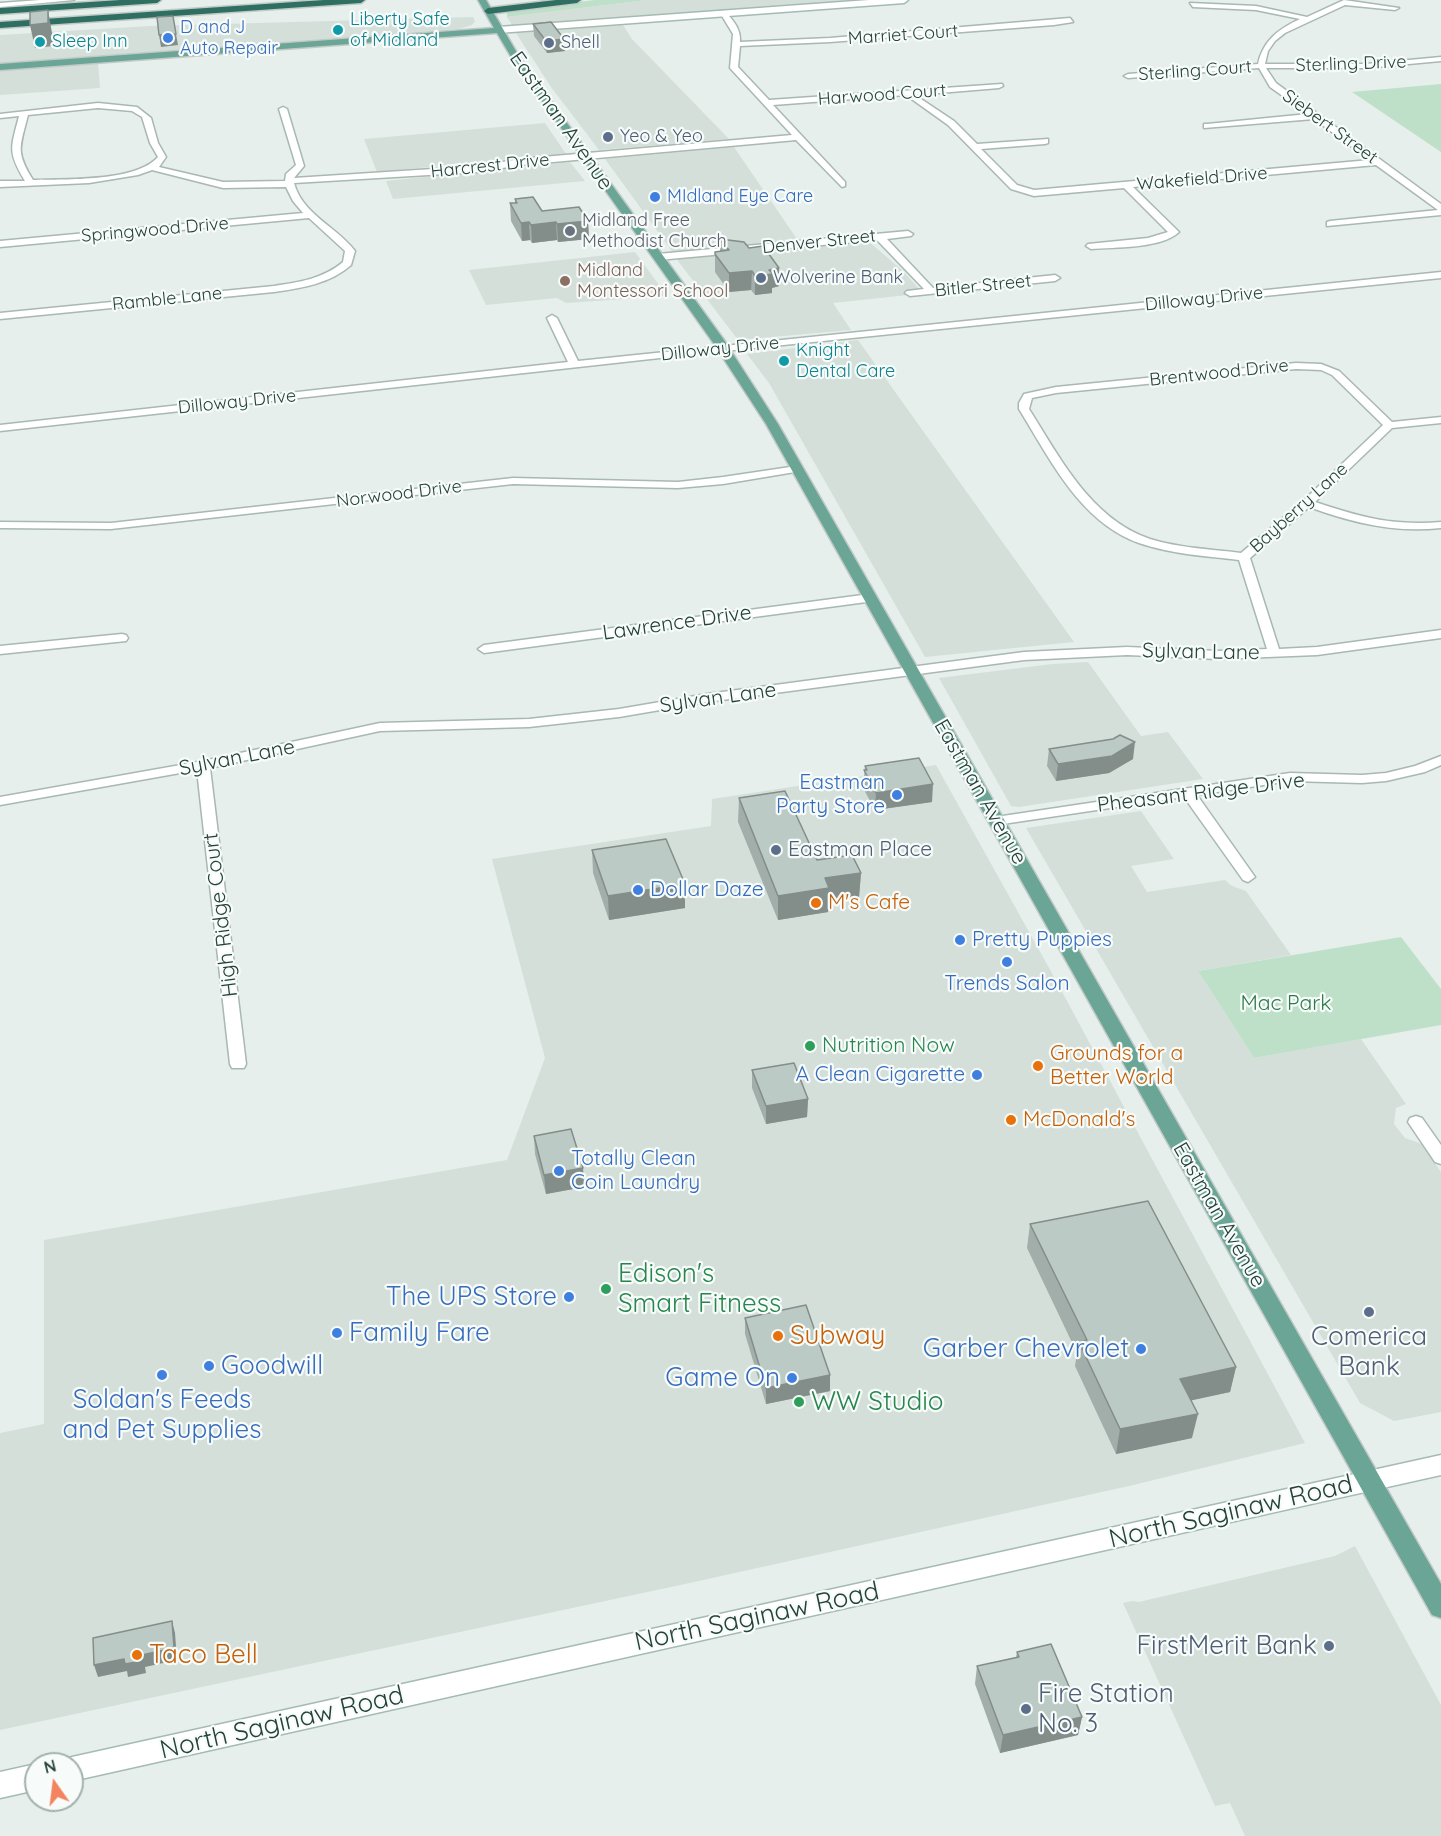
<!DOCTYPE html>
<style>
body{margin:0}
#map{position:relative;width:1441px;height:1836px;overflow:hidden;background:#e6efeb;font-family:Quicksand,sans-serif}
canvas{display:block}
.north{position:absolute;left:24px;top:1752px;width:60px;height:60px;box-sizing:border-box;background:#f7fbf9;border:2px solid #a3b1ad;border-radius:50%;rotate:346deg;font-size:16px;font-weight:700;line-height:24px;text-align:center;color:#24423a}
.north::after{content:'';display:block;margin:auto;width:21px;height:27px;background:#f4845f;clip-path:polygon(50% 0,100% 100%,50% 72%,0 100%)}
</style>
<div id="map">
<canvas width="1441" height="1836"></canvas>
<div class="north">N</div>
</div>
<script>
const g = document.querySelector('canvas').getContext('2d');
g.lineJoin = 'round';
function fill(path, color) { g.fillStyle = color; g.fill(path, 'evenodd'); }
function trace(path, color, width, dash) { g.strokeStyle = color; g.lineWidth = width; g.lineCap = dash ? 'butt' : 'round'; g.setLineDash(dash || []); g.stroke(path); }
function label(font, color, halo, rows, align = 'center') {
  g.font = font + ' Quicksand,sans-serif'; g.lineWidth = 4.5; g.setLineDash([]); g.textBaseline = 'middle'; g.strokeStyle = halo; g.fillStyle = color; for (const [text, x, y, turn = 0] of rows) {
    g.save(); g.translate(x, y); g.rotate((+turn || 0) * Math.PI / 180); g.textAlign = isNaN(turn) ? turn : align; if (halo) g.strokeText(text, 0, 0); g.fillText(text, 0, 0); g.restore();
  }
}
fill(new Path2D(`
 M 647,0 L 879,0 L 518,26 L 512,25 L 507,17 Z
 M 473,17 L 475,21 L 472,25 L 459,29 L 0,63 L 0,35 L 150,26 Z
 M 623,25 L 632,39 L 729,139 L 599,150 L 551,87 L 516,33 Z
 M 98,63 L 100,88 L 0,95 L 0,71 Z
 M 545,123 L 566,154 L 377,172 L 364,139 Z
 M 734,147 L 799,242 L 676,253 L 672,251 L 605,159 Z
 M 570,162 L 585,181 L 393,199 L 386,181 Z
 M 867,240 L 903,271 L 919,289 L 906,292 L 908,295 L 833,303 L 851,330 L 738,340 L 678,261 L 678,258 Z
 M 635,252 L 667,296 L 566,303 L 557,298 L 486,305 L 469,270 Z
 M 858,340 L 1074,642 L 925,657 L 769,383 L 747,354 Z
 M 1088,662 L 1141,736 L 1168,732 L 1203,779 L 1019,807 L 1011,806 L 939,678 L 1052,664 Z
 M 936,765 L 1053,975 L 1305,1443 L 1129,1486 L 685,1584 L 0,1730 L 0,1433 L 44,1424 L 44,1240 L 507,1160 L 545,1058 L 492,859 L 711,826 L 712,799 Z
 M 1141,811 L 1174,859 L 1131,866 L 1147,892 L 1225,880 L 1232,886 L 1246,891 L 1291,955 L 1198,971 L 1254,1058 L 1361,1039 L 1406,1104 L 1396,1108 L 1394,1124 L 1405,1138 L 1422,1144 L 1441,1172 L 1441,1412 L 1394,1421 L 1360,1403 L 1026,828 Z
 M 1355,1546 L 1441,1705 L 1441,1836 L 1245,1836 L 1230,1803 L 1215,1806 L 1123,1603 L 1133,1601 L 1139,1602 L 1335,1556 Z`), '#d4dfda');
fill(new Path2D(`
 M 595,0 L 647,0 L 507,17 L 507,12 L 513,10 Z
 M 1441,84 L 1441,152 L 1352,92 Z
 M 1401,937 L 1441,989 L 1441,1025 L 1254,1058 L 1198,971 Z`), '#bfe0c8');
const street = new Path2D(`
 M 40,0 L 74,0 L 0,7 L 0,3 Z
 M 1344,0 L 1399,8 L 1395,10 L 1345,5 L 1285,33 L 1275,41 L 1268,51 L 1265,64 L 1366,64 L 1441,57 L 1441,61 L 1366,68 L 1266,68 L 1276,83 L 1441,204 L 1441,215 L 1327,226 L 1327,222 L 1330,221 L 1438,210 L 1376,165 L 1133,187 L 1179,232 C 1161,249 1115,247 1091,249 L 1086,246 L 1088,244 L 1148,238 L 1168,232 L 1124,188 L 1034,196 L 1011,189 L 948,125 L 906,95 L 773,105 L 845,182 L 845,186 L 842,187 L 796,140 L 520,165 L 479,172 L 294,183 C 302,214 337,227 355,251 L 351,265 C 329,284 302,288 274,292 L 0,319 L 0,313 L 274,286 C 299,282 323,279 343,262 L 345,251 L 309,218 L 0,247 L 0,241 L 303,213 L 293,201 L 286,187 L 223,188 L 152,170 L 138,175 L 89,183 L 0,187 L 0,181 L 25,181 C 7,151 11,148 19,116 L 0,118 L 0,114 L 98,103 L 137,107 L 151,118 L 158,143 L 166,157 L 159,167 L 223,182 L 285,181 L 286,174 L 296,165 L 279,109 L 283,107 L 287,109 L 304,166 L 294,178 L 479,166 L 520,159 L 792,135 L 730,68 L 733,34 L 719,11 L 725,11 C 733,21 741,28 740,42 L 830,38 L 1070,18 L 1073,22 L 1054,25 L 830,42 L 740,46 L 738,67 L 769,100 L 1002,84 L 1003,86 L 999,88 L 915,95 L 954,121 L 977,144 L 1048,139 L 1048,143 L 1045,144 L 981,149 L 1017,185 L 1034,190 L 1370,160 L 1314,119 L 1204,128 L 1204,124 L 1207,124 L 1308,114 L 1270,87 L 1259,68 L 1128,78 L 1124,76 L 1128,74 L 1258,64 C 1263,41 1278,29 1300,19 L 1256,10 L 1193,7 L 1190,3 L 1256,6 L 1307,17 ZM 98,108 L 132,111 L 142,117 L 150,143 L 158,157 C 136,182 65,179 33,180 C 15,151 20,147 28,115 Z
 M 908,231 L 913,234 L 911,236 L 887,239 L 933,288 L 1055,275 L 1060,278 L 1055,281 L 910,296 L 905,293 L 907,291 L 924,289 L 877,240 L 658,260 L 653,257 L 658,254 Z
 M 1441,272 L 1441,278 L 705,353 L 0,431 L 0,425 L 568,362 L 547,318 L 552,315 L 557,318 L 578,361 Z
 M 1296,363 L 1321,364 L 1339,371 L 1392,422 L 1441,417 L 1441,423 L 1392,428 L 1315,502 C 1360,517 1393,526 1441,522 L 1441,528 C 1394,533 1353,523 1309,507 L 1250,558 L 1279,649 L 1317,647 L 1441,630 L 1441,638 L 1317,655 L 1218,659 L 1127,655 L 1024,660 L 707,702 L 619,717 L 529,727 L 380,731 L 210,768 L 246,1064 L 244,1068 L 232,1068 L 230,1064 L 197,770 L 0,805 L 0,797 L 203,761 L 380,723 L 529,719 L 619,709 L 707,694 L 1024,652 L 1127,647 L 1218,651 L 1267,649 L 1239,560 C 1206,556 1171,554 1139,543 C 1080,522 1050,459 1019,409 L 1019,403 L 1024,394 L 1056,387 ZM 1296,369 L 1321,370 L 1332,375 L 1383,425 L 1303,501 L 1241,553 C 1211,549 1179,548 1150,539 C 1091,519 1060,458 1029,409 L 1032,398 L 1056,393 Z
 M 797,466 L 801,467 L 801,471 L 723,484 L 678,488 L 513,484 L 111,529 L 0,528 L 0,522 L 111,523 L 513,478 L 678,482 L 723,477 Z
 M 870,594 L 876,598 L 874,601 L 484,653 L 478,649 L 484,645 Z
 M 122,634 L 126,635 L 128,638 L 126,641 L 0,654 L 0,646 Z
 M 1441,756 L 1441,765 L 1425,772 L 1386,781 L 1362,783 L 1290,781 L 1197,795 L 1255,877 L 1248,882 L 1243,880 L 1184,797 L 996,825 L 989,821 L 996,817 L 1290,773 L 1362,775 L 1386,773 L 1415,766 Z
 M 1416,1116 L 1422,1118 L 1441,1145 L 1441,1164 L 1435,1162 L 1408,1122 L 1410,1118 Z`);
const secondary = new Path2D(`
 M 869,0 L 908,0 L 904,3 L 498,33 L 494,30 L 498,27 Z
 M 1441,1455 L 1441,1475 L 72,1781 L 72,1764 L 61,1764 L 63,1760 L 72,1757 Z
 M 36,1764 L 36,1790 L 0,1798 L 0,1772 Z`);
const primary = new Path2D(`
 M 478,0 L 486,0 L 520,58 L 724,340 L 778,424 L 1441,1584 L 1441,1618 L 1432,1615 L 766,424 L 714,344 L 513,60 L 497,33 L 0,70 L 0,64 L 494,28 Z`);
const highway = new Path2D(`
 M 120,0 L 161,0 L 157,3 L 0,14 L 0,8 Z
 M 324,0 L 365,0 L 361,3 L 0,28 L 0,22 Z
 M 556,0 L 581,0 L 577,3 L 488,14 L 484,11 L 488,8 Z`);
trace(street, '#a8b8b2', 3);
trace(secondary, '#a4bbb3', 3);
trace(primary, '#c2cac8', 3);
trace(highway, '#c2cac8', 3);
fill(street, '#fff');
fill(secondary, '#fff');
fill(primary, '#6aa596');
fill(highway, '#2f6f62');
fill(new Path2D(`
 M 533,24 L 565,51 L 547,53 L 534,36 Z
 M 515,199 L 542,211 L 588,221 L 589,239 L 558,242 L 557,240 L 532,243 L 530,240 L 522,241 L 511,221 L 510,203 L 515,203 Z
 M 720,239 L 749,248 L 779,268 L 779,286 L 772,288 L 772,293 L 755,295 L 751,290 L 729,292 L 715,272 L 715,252 L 720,251 Z
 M 1049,749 L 1133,759 L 1109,773 L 1056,781 L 1047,766 Z
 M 865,766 L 932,802 L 875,810 L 863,788 Z
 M 739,798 L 817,860 L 861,873 L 859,897 L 829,901 L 828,912 L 778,920 L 738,822 Z
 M 592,850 L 685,884 L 685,908 L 609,920 L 593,873 Z
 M 752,1070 L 808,1099 L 807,1117 L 766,1124 L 752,1088 Z
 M 534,1136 L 583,1168 L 584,1187 L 546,1194 L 535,1154 Z
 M 1030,1224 L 1236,1367 L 1230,1392 L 1191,1400 L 1192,1438 L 1116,1454 L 1075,1366 L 1077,1353 L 1027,1248 Z
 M 745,1318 L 830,1375 L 830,1391 L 766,1404 L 745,1334 Z
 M 1017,1652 L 1082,1717 L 1078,1735 L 1000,1753 L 975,1684 L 977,1666 L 1016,1657 Z`), '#a1aea9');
fill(new Path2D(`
 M 48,10 L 52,33 L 53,46 L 35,48 L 30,25 Z
 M 176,34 L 178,45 L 161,47 L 159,35 Z
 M 564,39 L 565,51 L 547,53 L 546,41 Z
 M 588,221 L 589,239 L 558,242 L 557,224 Z
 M 529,222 L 530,240 L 522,241 L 521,223 Z
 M 556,222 L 557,240 L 532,243 L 531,225 Z
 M 779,268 L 779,286 L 772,288 L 772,293 L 755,295 L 755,276 L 769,270 Z
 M 752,271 L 751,290 L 729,292 L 729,273 Z
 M 1135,742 L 1133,759 L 1109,773 L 1056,781 L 1058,764 Z
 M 933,784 L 932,802 L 875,810 L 876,793 Z
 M 861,873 L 859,897 L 829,901 L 828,912 L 778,920 L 778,896 L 825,878 Z
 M 685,884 L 685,908 L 609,920 L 608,896 Z
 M 808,1099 L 807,1117 L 766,1124 L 766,1106 Z
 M 583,1168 L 584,1187 L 546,1194 L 544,1175 Z
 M 1236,1367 L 1230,1392 L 1175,1404 L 1180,1379 Z
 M 830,1375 L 830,1391 L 766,1404 L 766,1388 Z
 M 1198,1414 L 1192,1438 L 1116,1454 L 1120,1429 Z
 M 172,1621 L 175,1633 L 177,1660 L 145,1667 L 146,1673 L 128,1677 L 127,1671 L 98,1677 L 94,1665 Z
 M 1082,1717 L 1078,1735 L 1000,1753 L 1003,1735 Z`), '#838d89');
const building = new Path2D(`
 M 48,10 L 48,23 L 30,25 L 30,12 Z
 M 173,16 L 176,34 L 159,35 L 157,17 Z
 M 551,22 L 564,39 L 546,41 L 533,24 Z
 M 533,197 L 542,211 L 579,207 L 588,221 L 557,224 L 556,222 L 531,225 L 529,222 L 521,223 L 510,203 L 517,203 L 515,199 Z
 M 720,239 L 744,242 L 749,248 L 763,246 L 779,268 L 769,270 L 773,274 L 755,276 L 752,271 L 729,273 L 715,254 L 715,252 L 729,250 Z
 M 1120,735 L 1135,742 L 1112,756 L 1058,764 L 1049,749 L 1113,739 Z
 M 919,758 L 933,784 L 876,793 L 864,770 L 867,770 L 865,766 Z
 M 785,791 L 817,860 L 852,855 L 861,873 L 825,878 L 829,888 L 778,896 L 739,798 Z
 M 666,839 L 685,884 L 608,896 L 592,850 Z
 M 794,1063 L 808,1099 L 766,1106 L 752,1070 Z
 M 571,1129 L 583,1168 L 544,1175 L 534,1136 Z
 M 1148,1201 L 1236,1367 L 1180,1379 L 1198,1414 L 1120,1429 L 1079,1342 L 1087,1340 L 1030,1224 Z
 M 806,1305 L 830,1375 L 766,1388 L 745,1318 Z
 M 172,1621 L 174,1648 L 142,1655 L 142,1661 L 125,1664 L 124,1659 L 94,1665 L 93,1638 Z
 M 1051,1644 L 1082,1717 L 1003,1735 L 977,1666 L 1019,1657 L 1017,1652 Z`);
fill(building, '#bbcac4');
trace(building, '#838d89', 1.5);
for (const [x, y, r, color] of [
 [338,30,6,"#0f9aa8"],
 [168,38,6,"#3f7fe0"],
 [40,42,6,"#0f9aa8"],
 [549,43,6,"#5c6f8a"],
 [608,137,6,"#5c6f8a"],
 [655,197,6,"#3f7fe0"],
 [570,231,6,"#6b7280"],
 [761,278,6,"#5c6f8a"],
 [565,281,6,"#8d6e63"],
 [784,361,6,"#0f9aa8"],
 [897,795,6,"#3f7fe0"],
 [776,850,6,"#5c6f8a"],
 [638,890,6,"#3f7fe0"],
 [816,903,6,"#e8710a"],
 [960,940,6,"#3f7fe0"],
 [1007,962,6,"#3f7fe0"],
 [810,1046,6,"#2e9e5b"],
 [1038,1066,6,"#e8710a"],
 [977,1075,6,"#3f7fe0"],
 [1011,1120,6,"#e8710a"],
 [559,1171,6,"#3f7fe0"],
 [606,1289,6,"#2e9e5b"],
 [569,1297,6,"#3f7fe0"],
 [1369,1312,6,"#5c6f8a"],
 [337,1333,6,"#3f7fe0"],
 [778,1336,6,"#e8710a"],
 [1141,1349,6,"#3f7fe0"],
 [209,1366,6,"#3f7fe0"],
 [162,1375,6,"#3f7fe0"],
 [792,1378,6,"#3f7fe0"],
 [799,1402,6,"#2e9e5b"],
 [1329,1646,6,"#5c6f8a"],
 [137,1655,6,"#e8710a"],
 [1026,1709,6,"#5c6f8a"]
]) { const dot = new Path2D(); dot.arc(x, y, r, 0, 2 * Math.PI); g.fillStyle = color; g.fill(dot); trace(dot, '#f7fbf9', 2); }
label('18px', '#0d838f', '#f7fbf9', [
 ["Liberty Safe",350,20],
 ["of Midland",350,41],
 ["Sleep Inn",52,42],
 ["Knight",796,351],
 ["Dental Care",796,372]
], 'left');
label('18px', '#366cbe', '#f7fbf9', [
 ["D and J",180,28],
 ["Auto Repair",180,49],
 ["MIdland Eye Care",667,197]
], 'left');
label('18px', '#24423a', '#f7fbf9', [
 ["Marriet Court",903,35,-4],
 ["Sterling Drive",1351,64,-2],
 ["Sterling Court",1195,71,-4],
 ["Harwood Court",882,95,-4],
 ["Siebert Street",1330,127,36],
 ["Harcrest Drive",490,166,-6],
 ["Wakefield Drive",1202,179,-5],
 ["Springwood Drive",155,230,-5],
 ["Denver Street",819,242,-6],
 ["Bitler Street",983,286,-6],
 ["Ramble Lane",167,299,-6],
 ["Dilloway Drive",1204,299,-6],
 ["Dilloway Drive",720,349,-6],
 ["Brentwood Drive",1219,373,-6],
 ["Dilloway Drive",237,402,-6],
 ["Norwood Drive",399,494,-7],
 ["Bayberry Lane",1299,508,-42]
]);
label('18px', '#4e5e75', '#f7fbf9', [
 ["Shell",561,43],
 ["Yeo & Yeo",620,137],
 ["Wolverine Bank",773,278]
], 'left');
label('18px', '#5b616d', '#f7fbf9', [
 ["Midland Free",582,221],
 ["Methodist Church",582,242]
], 'left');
label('18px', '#785e54', '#f7fbf9', [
 ["Midland",577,271],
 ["Montessori School",577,292]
], 'left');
label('21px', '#24423a', '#f7fbf9', [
 ["Eastman Avenue",561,121,55],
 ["Lawrence Drive",677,623,-8],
 ["Sylvan Lane",1201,652,1],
 ["Sylvan Lane",718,698,-8],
 ["Sylvan Lane",237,758,-11],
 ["Eastman Avenue",980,792,60],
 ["Pheasant Ridge Drive",1201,793,-7],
 ["High Ridge Court",221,915,-97],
 ["Eastman Avenue",1219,1215,60]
]);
label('21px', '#366cbe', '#f7fbf9', [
 ["Eastman",885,783,"right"],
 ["Party Store",885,807,"right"],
 ["Dollar Daze",650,890],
 ["Pretty Puppies",972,940],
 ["Trends Salon",1007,984,"center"],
 ["A Clean Cigarette",965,1075,"right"],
 ["Totally Clean",571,1159],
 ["Coin Laundry",571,1183]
], 'left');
label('21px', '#4e5e75', '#f7fbf9', [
 ["Eastman Place",788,850]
], 'left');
label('21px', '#c56008', '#f7fbf9', [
 ["M's Cafe",828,903],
 ["Grounds for a",1050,1054],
 ["Better World",1050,1078],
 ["McDonald's",1023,1120]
], 'left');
label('21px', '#2d7a4b', '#f7fbf9', [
 ["Mac Park",1286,1004]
]);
label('21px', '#27864d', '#f7fbf9', [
 ["Nutrition Now",822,1046]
], 'left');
label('26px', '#27864d', '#f7fbf9', [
 ["Edison's",618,1274],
 ["Smart Fitness",618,1304],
 ["WW Studio",811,1402]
], 'left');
label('26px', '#366cbe', '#f7fbf9', [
 ["The UPS Store",557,1297],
 ["Family Fare",349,1333,"left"],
 ["Garber Chevrolet",1129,1349],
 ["Goodwill",221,1366,"left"],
 ["Game On",780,1378],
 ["Soldan's Feeds",162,1400,"center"],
 ["and Pet Supplies",162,1430,"center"]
], 'right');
label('26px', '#c56008', '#f7fbf9', [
 ["Subway",790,1336],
 ["Taco Bell",149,1655]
], 'left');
label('26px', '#4e5e75', '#f7fbf9', [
 ["Comerica",1369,1337],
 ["Bank",1369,1367],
 ["FirstMerit Bank",1317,1646,"right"],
 ["Fire Station",1038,1694,"left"],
 ["No. 3",1038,1724,"left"]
]);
label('26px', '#24423a', '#f7fbf9', [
 ["North Saginaw Road",1231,1512,-13],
 ["North Saginaw Road",757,1617,-12],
 ["North Saginaw Road",282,1723,-13]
]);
</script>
